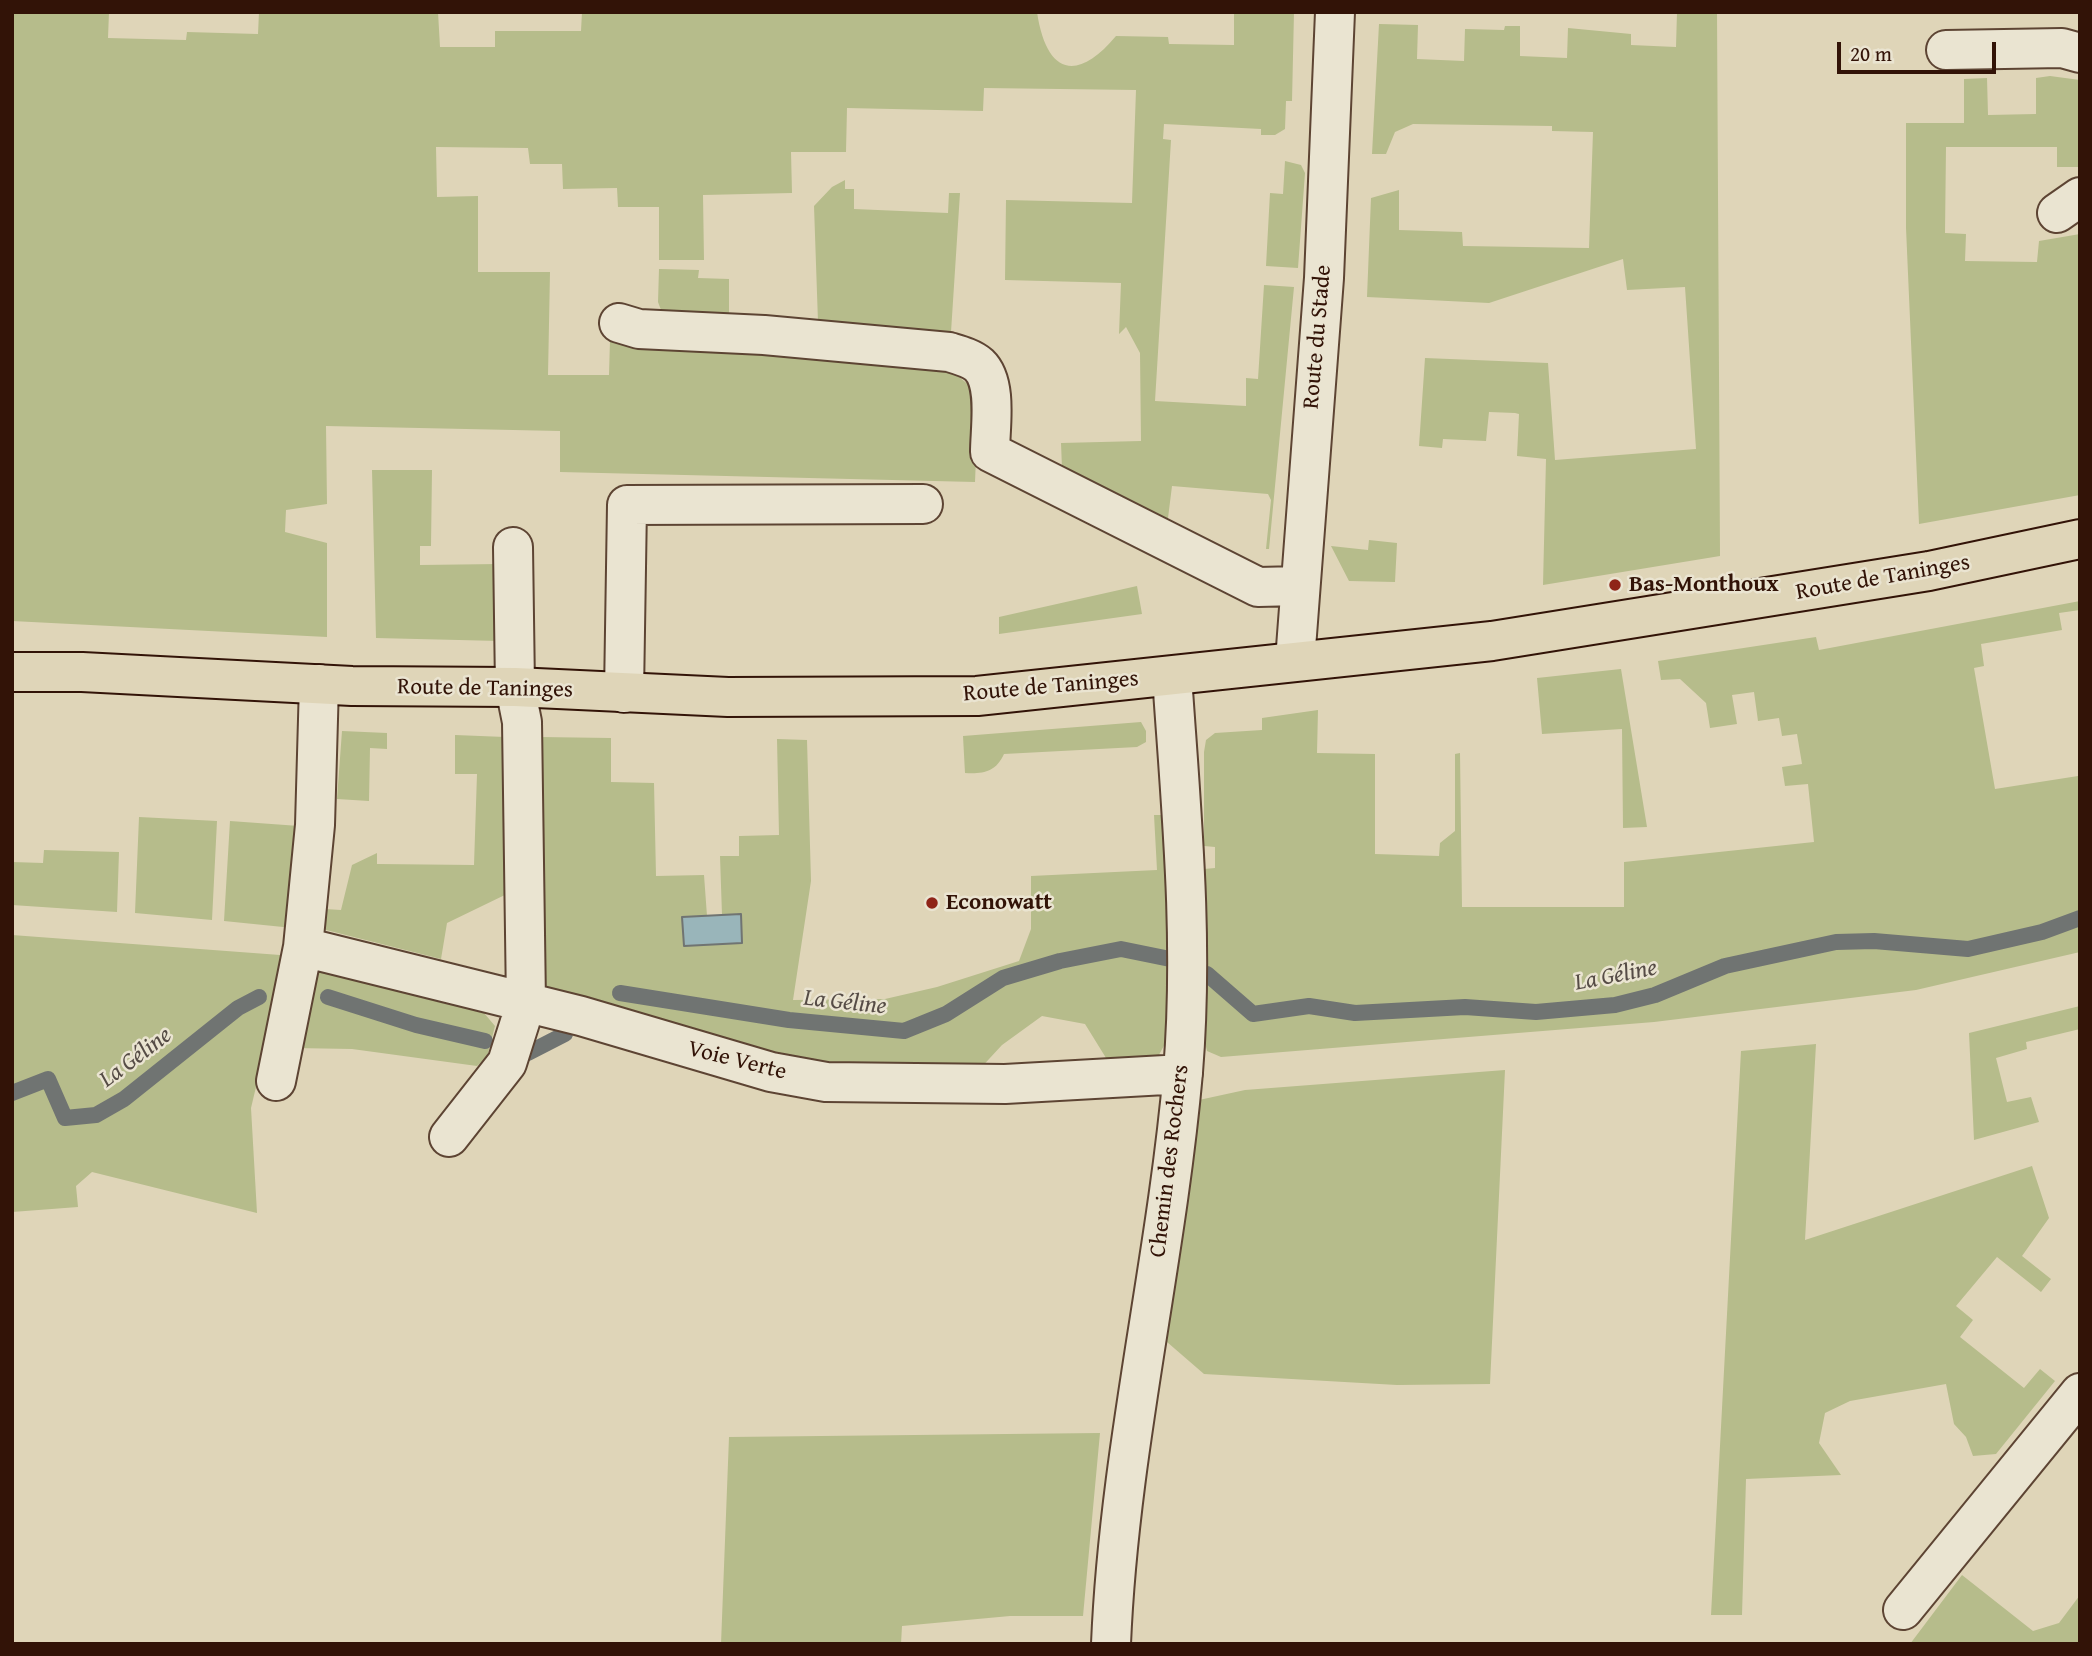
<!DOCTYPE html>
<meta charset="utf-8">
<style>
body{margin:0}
#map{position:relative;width:2092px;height:1656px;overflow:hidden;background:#dfd5b8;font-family:"Gentium Book Plus",serif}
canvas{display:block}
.frame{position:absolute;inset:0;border:14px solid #321307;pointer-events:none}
.scale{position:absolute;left:1837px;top:42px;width:159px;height:32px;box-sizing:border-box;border:4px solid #321307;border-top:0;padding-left:9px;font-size:21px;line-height:24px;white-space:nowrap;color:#321307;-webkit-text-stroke:5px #eae4d1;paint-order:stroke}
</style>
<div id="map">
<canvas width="2092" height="1656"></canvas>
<div class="frame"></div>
<div class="scale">20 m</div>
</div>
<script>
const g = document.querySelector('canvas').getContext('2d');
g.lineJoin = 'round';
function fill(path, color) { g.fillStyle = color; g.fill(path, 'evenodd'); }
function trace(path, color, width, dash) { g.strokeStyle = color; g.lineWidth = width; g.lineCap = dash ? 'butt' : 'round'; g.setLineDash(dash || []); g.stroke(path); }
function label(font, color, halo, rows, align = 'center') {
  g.font = font + ' "Gentium Book Plus",serif'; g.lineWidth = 5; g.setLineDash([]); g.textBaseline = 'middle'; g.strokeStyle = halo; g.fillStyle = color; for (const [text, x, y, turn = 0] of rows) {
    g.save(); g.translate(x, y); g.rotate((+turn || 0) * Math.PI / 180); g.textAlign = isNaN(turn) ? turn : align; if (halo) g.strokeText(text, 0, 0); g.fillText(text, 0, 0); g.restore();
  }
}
fill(new Path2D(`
 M 12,12 L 109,12 L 108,38 L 186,40 L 187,32 L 258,34 L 259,12 L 438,12 L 440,47 L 495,47 L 495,31 L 581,31 L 582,12 L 1037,12 C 1046,73 1076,84 1116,36 L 1168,37 L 1169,44 L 1234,45 L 1234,12 L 1294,12 L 1292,101 L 1286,101 L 1285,129 L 1275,135 L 1261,135 L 1261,129 L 1164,124 L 1163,139 L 1171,140 L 1155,401 L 1246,406 L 1246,378 L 1258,379 L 1264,285 L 1294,287 L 1269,549 L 1266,549 L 1271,500 L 1268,494 L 1172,486 L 1167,526 L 1062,468 L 1061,443 L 1141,441 L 1140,353 L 1126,327 L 1119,334 L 1121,283 L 1005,280 L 1006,200 L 1132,203 L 1136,90 L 984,88 L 983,111 L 847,108 L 846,152 L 791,152 L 792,193 L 703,195 L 704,260 L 659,260 L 659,207 L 618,207 L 617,188 L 563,189 L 562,164 L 530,164 L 528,148 L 436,147 L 437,197 L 478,196 L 478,272 L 550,272 L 548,375 L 609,375 L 610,340 L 945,366 L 969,385 L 978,407 L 975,482 L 560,472 L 560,431 L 326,426 L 327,504 L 286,510 L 285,532 L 327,543 L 327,637 L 12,621 Z
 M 1677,12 L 1717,12 L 1720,556 L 1543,585 L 1546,459 L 1517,456 L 1519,414 L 1515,413 L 1489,412 L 1486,441 L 1443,439 L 1442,448 L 1419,446 L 1425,358 L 1548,363 L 1555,460 L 1696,449 L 1685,287 L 1627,290 L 1623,259 L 1489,303 L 1367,297 L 1371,198 L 1399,190 L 1399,230 L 1462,232 L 1463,246 L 1589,248 L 1593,132 L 1552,131 L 1552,126 L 1413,124 L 1395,132 L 1386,154 L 1372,154 L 1379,24 L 1418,25 L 1417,59 L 1464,61 L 1465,29 L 1504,30 L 1505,26 L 1520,26 L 1520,56 L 1567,58 L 1568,28 L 1631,34 L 1631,45 L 1676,47 Z
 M 2050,76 L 2080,80 L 2080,167 L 2057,167 L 2057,147 L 1946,147 L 1945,233 L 1966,234 L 1965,261 L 2037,262 L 2039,241 L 2080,234 L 2080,495 L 1919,524 L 1906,228 L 1906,123 L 1964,123 L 1964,79 L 1987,78 L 1988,115 L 2036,114 L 2036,78 Z
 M 1285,161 L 1301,165 L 1305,173 L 1298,268 L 1266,266 L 1270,193 L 1283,194 Z
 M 845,180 L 845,189 L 854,189 L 854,209 L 948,213 L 949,193 L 960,193 L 951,332 L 818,322 L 814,206 L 832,187 Z
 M 659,269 L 699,270 L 698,278 L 729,279 L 729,320 L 664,318 L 658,302 Z
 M 372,470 L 432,470 L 431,546 L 420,546 L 420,565 L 499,564 L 500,641 L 376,638 Z
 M 1369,540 L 1397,543 L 1395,582 L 1349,581 L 1331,546 L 1368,550 Z
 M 1137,586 L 1142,614 L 999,634 L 999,617 Z
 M 2080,601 L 2080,610 L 2059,613 L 2062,630 L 1981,644 L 1984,666 L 1974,668 L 1995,789 L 2078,776 L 2080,952 L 1916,990 L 1654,1022 L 1221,1057 L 1207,1051 L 1202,1030 L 1204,869 L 1215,868 L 1215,847 L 1204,846 L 1204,752 L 1206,740 L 1215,733 L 1262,730 L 1262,718 L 1318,710 L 1317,753 L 1375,754 L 1375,854 L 1439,856 L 1440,843 L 1455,831 L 1455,754 L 1460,753 L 1462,907 L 1624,907 L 1624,862 L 1814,842 L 1808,784 L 1785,786 L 1782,767 L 1802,764 L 1797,734 L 1782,736 L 1779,718 L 1758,721 L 1754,692 L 1732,695 L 1737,724 L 1710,728 L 1706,703 L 1680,679 L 1661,680 L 1658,661 L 1816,637 L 1819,650 Z
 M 1621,669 L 1647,827 L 1623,828 L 1622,729 L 1542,734 L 1537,678 Z
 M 1141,722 L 1146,731 L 1146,742 L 1137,747 L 1004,754 C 996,772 983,774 965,773 L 963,736 Z
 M 342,731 L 387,733 L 387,749 L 370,748 L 369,801 L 337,799 Z
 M 455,735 L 505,737 L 511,892 L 447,923 L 441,959 L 326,930 L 318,917 L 325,909 L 341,910 L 352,865 L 377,853 L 377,864 L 474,865 L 477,774 L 455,774 Z
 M 540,737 L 611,738 L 611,782 L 654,783 L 656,876 L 704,875 L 707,916 L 683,917 L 684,946 L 740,914 L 722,915 L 720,856 L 739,856 L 739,836 L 779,835 L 777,739 L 807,740 L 811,881 L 793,1000 L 885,999 L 937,987 L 1019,961 L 1031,929 L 1031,876 L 1157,870 L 1154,815 L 1170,815 L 1173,923 L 1166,1042 L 1155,1062 L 1111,1066 L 1085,1024 L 1042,1016 L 1002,1045 L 977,1072 L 864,1069 L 784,1058 L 546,991 L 540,973 Z
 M 139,817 L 217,821 L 212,920 L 135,913 Z
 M 230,821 L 299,826 L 293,928 L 224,921 Z
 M 44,850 L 119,852 L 117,912 L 12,905 L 12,862 L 43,863 Z
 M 12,935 L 280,955 L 285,965 L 251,1108 L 257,1213 L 92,1172 L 76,1186 L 78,1207 L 12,1212 Z
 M 316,971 L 484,1013 L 495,1026 L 487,1057 L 477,1066 L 352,1049 L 294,1048 Z
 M 2080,1006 L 2080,1029 L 2026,1042 L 2027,1049 L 1996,1058 L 2007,1102 L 2031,1097 L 2039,1122 L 1974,1140 L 1969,1033 Z
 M 1816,1044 L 1805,1240 L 2032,1166 L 2049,1218 L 2022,1256 L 2051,1279 L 2041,1292 L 1997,1257 L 1956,1306 L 1973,1320 L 1960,1337 L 2024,1388 L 2040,1369 L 2055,1381 L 1996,1454 L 1973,1456 L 1966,1437 L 1954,1424 L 1946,1384 L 1850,1401 L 1825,1413 L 1819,1443 L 1841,1475 L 1746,1479 L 1742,1615 L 1711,1615 L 1741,1051 Z
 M 1505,1070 L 1490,1384 L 1397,1385 L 1204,1374 L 1167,1342 L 1199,1100 L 1245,1090 Z
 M 1100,1433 L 1083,1616 L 1010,1616 L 902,1626 L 901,1644 L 721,1644 L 729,1437 Z
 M 1962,1575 L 2033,1631 L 2059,1623 L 2080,1595 L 2080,1644 L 1910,1644 Z`), '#b6bc8b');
const water = new Path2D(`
 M 741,914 L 742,943 L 684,946 L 682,917 Z`);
fill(water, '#99b5ba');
trace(water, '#707472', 2);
trace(new Path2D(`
 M 1207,974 L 1253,1014 L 1309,1006 L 1355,1013 L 1465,1007 L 1536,1012 L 1615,1005 L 1655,995 L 1725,966 L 1836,942 L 1874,941 L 1968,949 L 2042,932 L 2080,918
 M 620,993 L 789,1020 L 904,1031 L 946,1014 L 1003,978 L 1060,961 L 1121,949 L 1175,960
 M 328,997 L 416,1025 L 485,1041
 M 528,1053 L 565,1034
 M 12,1093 L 48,1079 L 65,1118 L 96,1115 L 124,1099 L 238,1008 L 259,997`), '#707472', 16);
const minor = new Path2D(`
 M 1946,50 L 2062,48 L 2080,53
 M 2057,213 L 2080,197
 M 619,323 L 639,329 L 764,335 L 949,352 C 959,355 971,358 979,365 C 998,383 990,428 990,452 L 1258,587 L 1299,586
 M 1295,661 L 1324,278 L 1335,12
 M 624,693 L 627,505 L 923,504
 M 303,947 L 581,1016 L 771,1072 L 826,1082 L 1005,1084 L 1183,1074
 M 276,1081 L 303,947 L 315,825 L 319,684
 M 449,1137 L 507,1063 L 526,1003 L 522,722 L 515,687 L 513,547
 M 1903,1610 L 2080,1393
 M 1111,1644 C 1119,1451 1166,1264 1183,1072 C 1194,939 1181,808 1172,676`);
const major = new Path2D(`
 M 12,672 L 82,672 L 352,686 L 515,687 L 728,697 L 977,696 L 1492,641 L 1929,571 L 2080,539`);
trace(minor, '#5d4433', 42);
trace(major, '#321307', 42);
trace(minor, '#eae4d1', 38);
trace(major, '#dfd5b8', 38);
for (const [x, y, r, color] of [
 [1615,585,7,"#8f2418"],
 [932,903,7,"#8f2418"]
]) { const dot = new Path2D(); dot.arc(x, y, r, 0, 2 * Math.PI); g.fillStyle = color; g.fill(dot); trace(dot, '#eae4d1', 2.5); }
label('23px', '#321307', '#eae4d1', [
 ["Route du Stade",1318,337,-85],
 ["Route de Taninges",1883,578,-10],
 ["Route de Taninges",1051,687,-5],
 ["Route de Taninges",485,689,1],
 ["Voie Verte",737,1061,14],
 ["Chemin des Rochers",1170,1161,-83]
]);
label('bold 23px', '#321307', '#eae4d1', [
 ["Bas-Monthoux",1629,585],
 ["Econowatt",946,903]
], 'left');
label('italic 24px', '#564c46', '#eae4d1', [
 ["La Géline",1616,976,-11],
 ["La Géline",845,1003,6],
 ["La Géline",136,1058,-37]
]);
</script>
